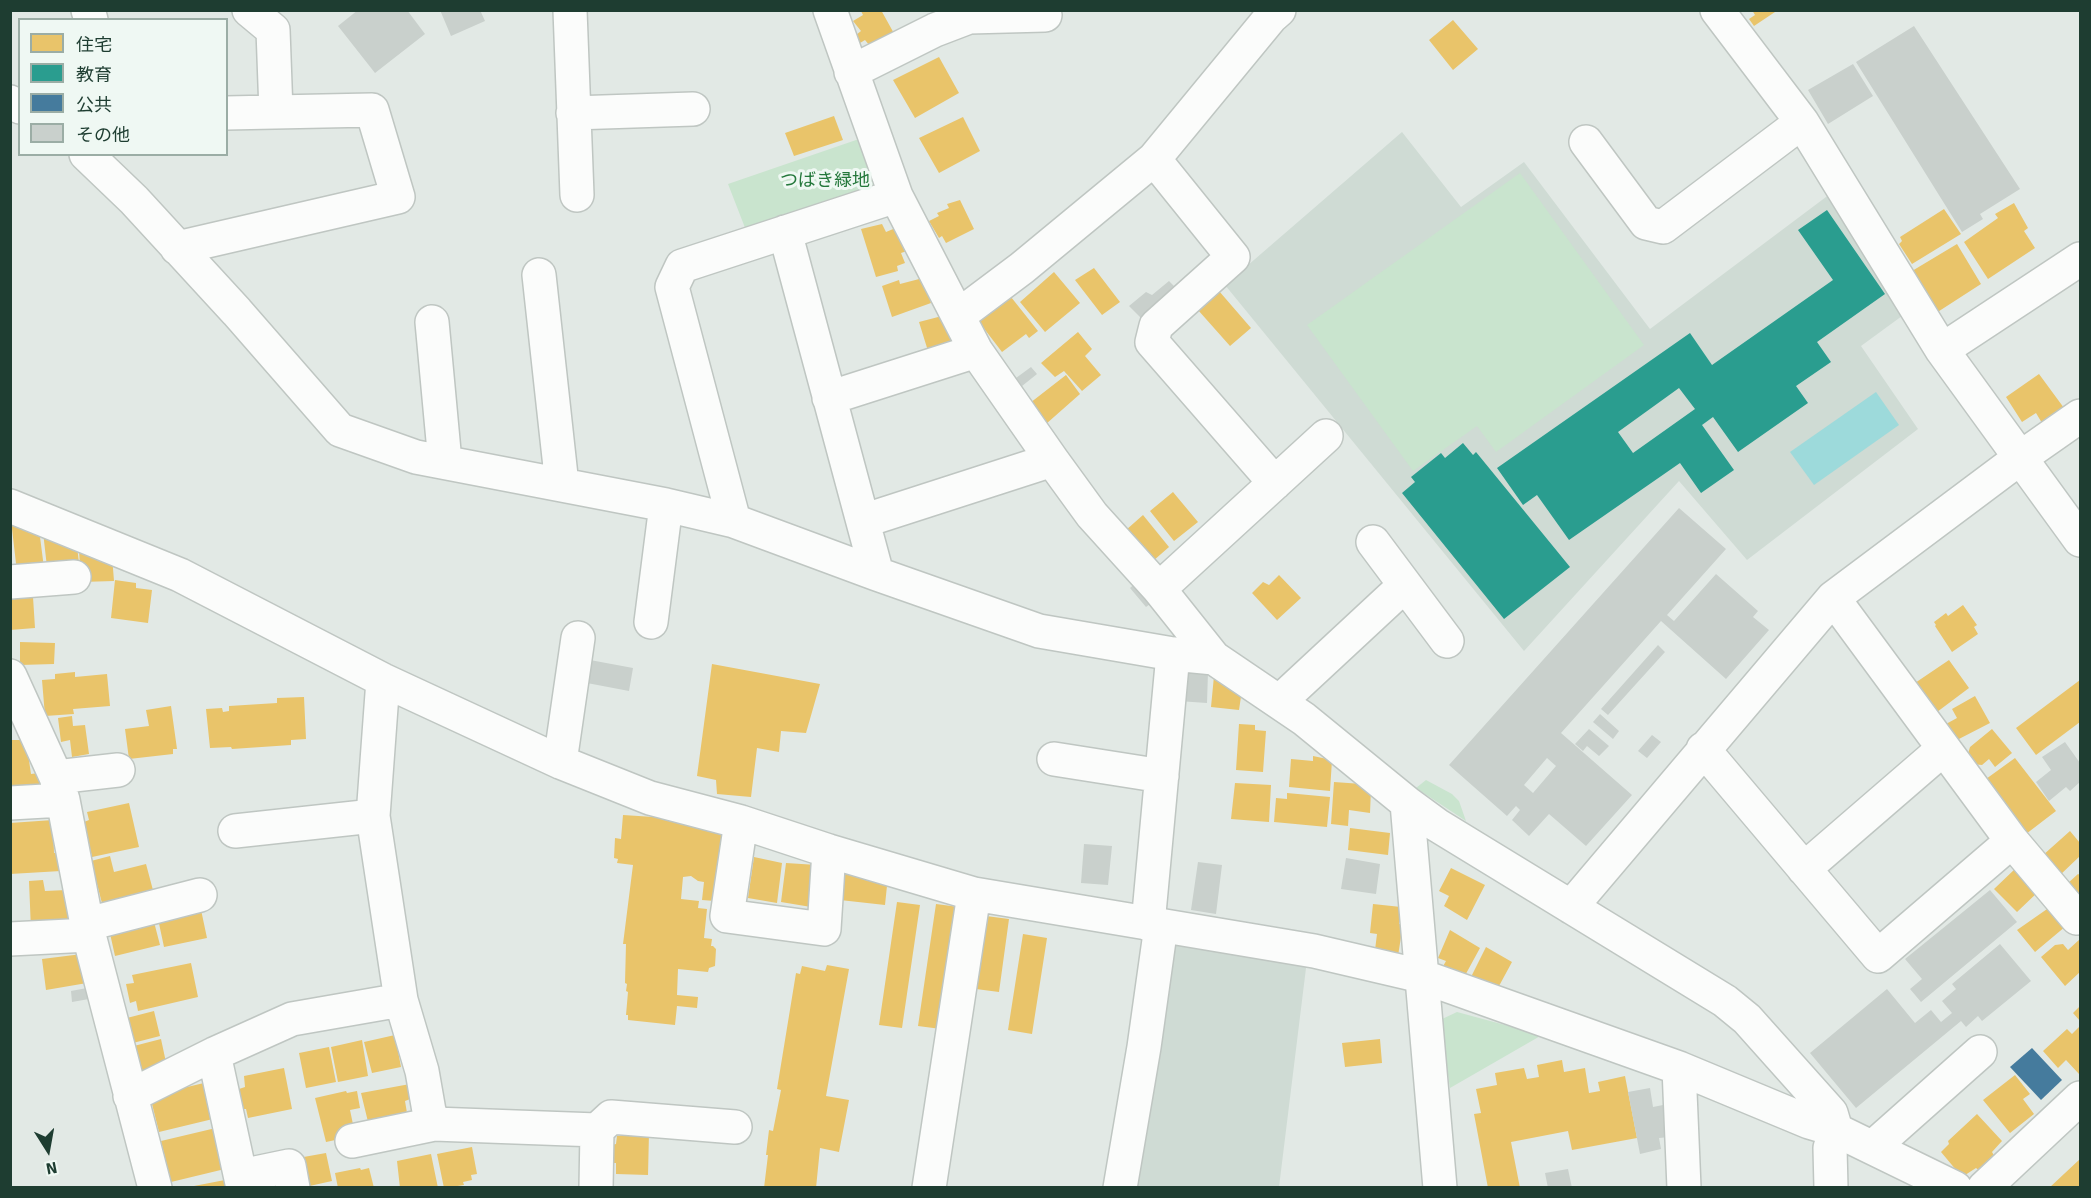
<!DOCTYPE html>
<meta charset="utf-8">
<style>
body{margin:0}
#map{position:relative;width:2091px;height:1198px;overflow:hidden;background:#e2e9e5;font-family:Signika,"Noto Sans JP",sans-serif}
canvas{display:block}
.frame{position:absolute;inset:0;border:12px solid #1e3d31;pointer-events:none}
.legend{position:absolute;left:18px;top:18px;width:210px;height:138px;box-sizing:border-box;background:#eff8f3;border:2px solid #9bada5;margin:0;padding:8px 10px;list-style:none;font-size:18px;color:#1e3d31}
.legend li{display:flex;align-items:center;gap:12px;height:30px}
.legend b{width:30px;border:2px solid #9bada5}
.north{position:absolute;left:18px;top:1120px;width:60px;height:60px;-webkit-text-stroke:4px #eff8f3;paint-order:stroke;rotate:169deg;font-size:16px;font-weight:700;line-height:24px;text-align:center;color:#1e3d31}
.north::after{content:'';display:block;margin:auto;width:21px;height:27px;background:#1e3d31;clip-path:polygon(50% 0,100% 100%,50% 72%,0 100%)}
</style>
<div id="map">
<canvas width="2091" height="1198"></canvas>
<div class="frame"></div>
<ul class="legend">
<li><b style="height:16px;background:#e9c46a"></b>住宅</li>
<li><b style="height:16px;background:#2a9d8f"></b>教育</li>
<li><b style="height:16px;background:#457b9d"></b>公共</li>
<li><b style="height:16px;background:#c9d0cc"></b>その他</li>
</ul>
<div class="north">N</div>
</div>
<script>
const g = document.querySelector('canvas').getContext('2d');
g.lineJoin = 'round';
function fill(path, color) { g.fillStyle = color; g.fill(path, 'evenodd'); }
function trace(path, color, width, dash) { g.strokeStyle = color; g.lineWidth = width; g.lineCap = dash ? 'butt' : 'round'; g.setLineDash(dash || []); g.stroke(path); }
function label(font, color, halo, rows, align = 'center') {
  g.font = font + ' Signika,"Noto Sans JP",sans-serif'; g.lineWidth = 6; g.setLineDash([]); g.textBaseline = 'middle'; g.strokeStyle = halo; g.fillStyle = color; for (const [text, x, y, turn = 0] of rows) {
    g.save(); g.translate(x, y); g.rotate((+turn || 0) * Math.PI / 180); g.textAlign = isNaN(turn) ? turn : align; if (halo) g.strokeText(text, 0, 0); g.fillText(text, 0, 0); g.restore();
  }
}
fill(new Path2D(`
 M 1402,132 L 1461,207 L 1524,162 L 1650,329 L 1830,194 L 1902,316 L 1861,346 L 1918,429 L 1747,560 L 1679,481 L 1524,651 L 1225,285 Z
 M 1178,943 L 1307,960 L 1279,1187 L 1130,1188 L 1167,954 Z`), '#cfdbd4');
fill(new Path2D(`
 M 859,139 L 880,185 L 749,238 L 728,184 Z
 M 1520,173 L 1644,345 L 1496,452 L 1477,426 L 1413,471 L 1307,325 Z
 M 1426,780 L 1452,794 L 1459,801 L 1466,821 L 1416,788 Z
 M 1457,1012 L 1542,1035 L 1450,1088 L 1440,1020 Z`), '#c9e4ce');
fill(new Path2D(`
 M 1876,392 L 1899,425 L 1814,485 L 1790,452 Z`), '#9ddadb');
fill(new Path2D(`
 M 863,10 L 881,10 L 896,37 L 870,46 L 865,40 L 860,43 L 856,35 L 861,31 L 853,21 L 863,15 L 861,11 Z
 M 1752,10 L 1778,10 L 1754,26 L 1749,19 L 1755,15 Z
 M 1453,20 L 1478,49 L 1453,70 L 1429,40 Z
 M 939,57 L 959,93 L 915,118 L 893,80 Z
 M 834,116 L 843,140 L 794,156 L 785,133 Z
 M 963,117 L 980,151 L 939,173 L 919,138 Z
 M 960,200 L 974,229 L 946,243 L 942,236 L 939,238 L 929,221 L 939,216 L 937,213 L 949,208 L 947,204 Z
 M 2014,203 L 2028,228 L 2024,231 L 2035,248 L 1988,279 L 1964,242 L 1998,218 L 1995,214 Z
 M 1944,209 L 1961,234 L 1912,264 L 1899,244 L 1902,241 L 1900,237 Z
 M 882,224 L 886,232 L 898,227 L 907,251 L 901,253 L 905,263 L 897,266 L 898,271 L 876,277 L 861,229 Z
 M 1957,244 L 1981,284 L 1933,315 L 1907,274 Z
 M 1094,268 L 1120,302 L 1102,315 L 1075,280 Z
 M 1054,272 L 1080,303 L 1045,332 L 1020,302 Z
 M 923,278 L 931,303 L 892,317 L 882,286 L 899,280 L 900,284 Z
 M 1219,291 L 1251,328 L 1230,346 L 1198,310 Z
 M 1011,297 L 1038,331 L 1029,338 L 1026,334 L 1002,352 L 979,322 Z
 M 942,316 L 953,347 L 928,351 L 919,322 Z
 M 1078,332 L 1092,349 L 1085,356 L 1101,375 L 1082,391 L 1064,371 L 1055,377 L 1041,363 Z
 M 2039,374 L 2064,408 L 2042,423 L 2036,413 L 2022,422 L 2006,397 Z
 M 1066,375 L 1080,394 L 1046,424 L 1030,403 Z
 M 1173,492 L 1198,522 L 1174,541 L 1150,511 Z
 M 1143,515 L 1169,547 L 1153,561 L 1126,530 Z
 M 11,520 L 39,529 L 44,568 L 17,572 Z
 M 43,532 L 76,538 L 79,563 L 47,567 Z
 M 79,550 L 112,556 L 114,581 L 81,582 Z
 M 1279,575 L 1301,598 L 1277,620 L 1252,593 L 1263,582 L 1269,585 Z
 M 115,580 L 136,583 L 136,588 L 152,590 L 148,623 L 111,618 Z
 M 33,597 L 35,628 L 10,630 L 10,598 Z
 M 1963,605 L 1977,625 L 1974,627 L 1978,634 L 1952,652 L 1935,626 L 1936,625 L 1934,622 L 1946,613 L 1948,616 Z
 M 20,642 L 55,643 L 54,664 L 20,665 Z
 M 1949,660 L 1969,688 L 1937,712 L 1915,683 Z
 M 712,664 L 820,684 L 806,733 L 781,731 L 779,752 L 757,748 L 751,797 L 717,794 L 716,780 L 697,776 Z
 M 75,672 L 75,677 L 107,674 L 110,706 L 73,709 L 74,714 L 45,716 L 42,680 L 55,679 L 55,674 Z
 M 1214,676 L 1242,690 L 1239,710 L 1211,707 Z
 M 2080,680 L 2080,722 L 2036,755 L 2016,728 Z
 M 1975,696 L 1990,723 L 1955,741 L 1946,724 L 1957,718 L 1952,709 Z
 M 304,697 L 306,739 L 291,740 L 291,745 L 232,749 L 231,747 L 210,748 L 206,709 L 222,708 L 223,712 L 229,711 L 229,706 L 277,703 L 277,698 Z
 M 171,706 L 177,749 L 173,749 L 173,754 L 129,759 L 125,729 L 149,726 L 146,710 Z
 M 72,716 L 73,726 L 85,725 L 89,754 L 72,757 L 70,740 L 61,742 L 58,718 Z
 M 1239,724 L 1255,725 L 1255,730 L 1266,731 L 1263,772 L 1236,770 Z
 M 1992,729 L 2012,753 L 1995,767 L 1989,759 L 1982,765 L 1972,764 L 1967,757 L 1970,747 Z
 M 10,740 L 26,740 L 31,774 L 39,773 L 40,790 L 10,793 Z
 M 1313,756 L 1332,760 L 1330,791 L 1289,787 L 1291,759 L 1313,761 Z
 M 2015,758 L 2056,811 L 2026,834 L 1986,779 Z
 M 1334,782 L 1362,784 L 1362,788 L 1371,789 L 1370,813 L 1349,810 L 1348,826 L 1331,824 Z
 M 1235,783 L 1271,785 L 1269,822 L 1231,819 Z
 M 1287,793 L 1330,797 L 1327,827 L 1274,822 L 1276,798 L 1287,799 Z
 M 129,803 L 139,847 L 92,857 L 84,822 L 89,820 L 87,812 Z
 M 623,815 L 669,818 L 722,835 L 715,901 L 702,900 L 704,882 L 698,881 L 691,876 L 683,877 L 681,899 L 699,901 L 698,908 L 707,909 L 704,938 L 712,939 L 711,946 L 713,946 L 716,949 L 715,966 L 709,968 L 708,972 L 678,969 L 677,995 L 698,997 L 697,1008 L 677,1006 L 675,1025 L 628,1020 L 628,1015 L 626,1015 L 628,992 L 626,991 L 627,984 L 625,983 L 626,944 L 623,944 L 633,865 L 617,863 L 618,859 L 614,858 L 615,838 L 621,839 Z
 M 53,820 L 54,853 L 60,853 L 61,871 L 10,874 L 10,823 Z
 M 1350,828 L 1390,833 L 1388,855 L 1348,850 Z
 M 2070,831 L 2080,843 L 2080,856 L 2059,876 L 2042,856 Z
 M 110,856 L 114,872 L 146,864 L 154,894 L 103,907 L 91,861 Z
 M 754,857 L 782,863 L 777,903 L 748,898 Z
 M 786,863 L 817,865 L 811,907 L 781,902 Z
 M 1451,868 L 1485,885 L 1467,920 L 1444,906 L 1449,896 L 1439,891 Z
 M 2016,868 L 2039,891 L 2017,912 L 1994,889 Z
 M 843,872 L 888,876 L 885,905 L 840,900 Z
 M 2078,874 L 2080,875 L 2080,901 L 2067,884 Z
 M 43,880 L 45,891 L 67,890 L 69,928 L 31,930 L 29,881 Z
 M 897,902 L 920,905 L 902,1028 L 879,1025 Z
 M 936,904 L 959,907 L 941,1029 L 918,1026 Z
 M 1373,904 L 1401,907 L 1399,924 L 1403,924 L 1398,956 L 1375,950 L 1377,934 L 1370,933 Z
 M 200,905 L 207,938 L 164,947 L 157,914 Z
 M 2050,907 L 2066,926 L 2035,952 L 2017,930 Z
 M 986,916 L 1009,919 L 999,992 L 976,989 Z
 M 153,918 L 160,945 L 115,956 L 109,929 Z
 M 1450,930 L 1480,948 L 1462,981 L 1441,970 L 1446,961 L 1438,958 Z
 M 1023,934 L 1047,938 L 1032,1034 L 1008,1030 Z
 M 2080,939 L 2080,972 L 2065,986 L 2041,957 L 2055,945 L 2063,944 L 2068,950 Z
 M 1486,947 L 1512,962 L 1499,986 L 1485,981 L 1480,990 L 1467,985 Z
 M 82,954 L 87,983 L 46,990 L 42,959 Z
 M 191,963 L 198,997 L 138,1011 L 136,1001 L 130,1003 L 126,984 L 134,983 L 132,975 Z
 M 827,965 L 849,969 L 826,1096 L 849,1100 L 839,1152 L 820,1148 L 816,1188 L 764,1188 L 768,1155 L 766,1155 L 769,1130 L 773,1131 L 781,1090 L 777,1089 L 796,973 L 800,974 L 802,966 L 825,971 Z
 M 2080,1006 L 2080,1021 L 2073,1013 Z
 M 154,1011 L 160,1036 L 129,1044 L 123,1019 Z
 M 2080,1026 L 2080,1073 L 2079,1074 L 2066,1060 L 2058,1068 L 2043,1051 L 2067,1029 L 2072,1034 Z
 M 395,1035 L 401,1067 L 372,1073 L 364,1042 Z
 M 161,1039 L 167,1067 L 139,1076 L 130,1047 Z
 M 1380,1039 L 1382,1063 L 1345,1067 L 1342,1043 Z
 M 362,1040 L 368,1076 L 338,1082 L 331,1047 Z
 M 329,1047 L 336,1082 L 306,1088 L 299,1053 Z
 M 1562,1060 L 1564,1072 L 1585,1068 L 1589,1093 L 1600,1091 L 1598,1082 L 1625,1076 L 1637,1138 L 1572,1150 L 1568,1131 L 1511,1142 L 1520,1188 L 1488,1188 L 1474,1114 L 1481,1113 L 1476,1089 L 1497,1085 L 1495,1073 L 1524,1068 L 1527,1079 L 1539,1077 L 1537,1065 Z
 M 284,1068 L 292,1109 L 248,1118 L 246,1109 L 243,1109 L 239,1089 L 245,1087 L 244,1076 Z
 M 2015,1075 L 2030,1094 L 2023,1099 L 2034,1114 L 2010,1133 L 1983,1100 Z
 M 208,1082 L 217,1118 L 159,1132 L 150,1096 Z
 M 410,1084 L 413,1098 L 405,1101 L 408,1119 L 369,1126 L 361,1093 Z
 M 346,1091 L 347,1093 L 357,1091 L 360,1108 L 350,1110 L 354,1129 L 340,1139 L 326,1142 L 315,1098 Z
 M 1977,1114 L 2002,1141 L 1992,1152 L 1996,1159 L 1981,1172 L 1976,1168 L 1962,1177 L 1941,1152 L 1949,1144 L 1948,1141 Z
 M 220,1127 L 229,1168 L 171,1182 L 161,1141 Z
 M 631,1132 L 649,1133 L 648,1175 L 616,1174 L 616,1163 L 614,1163 L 614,1157 L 611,1156 L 612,1145 L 616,1144 L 617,1136 L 632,1135 Z
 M 472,1147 L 477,1174 L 471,1175 L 472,1180 L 463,1182 L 464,1185 L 444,1188 L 437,1154 Z
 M 326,1153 L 332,1181 L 305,1187 L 298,1158 Z
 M 431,1154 L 438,1188 L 400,1188 L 397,1161 Z
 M 2080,1159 L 2080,1188 L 2049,1188 Z
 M 360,1168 L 361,1170 L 369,1168 L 374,1188 L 338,1188 L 335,1173 Z
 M 230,1179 L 232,1188 L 194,1188 L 194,1186 Z`), '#e9c46a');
fill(new Path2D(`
 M 1827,210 L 1885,294 L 1817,342 L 1831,362 L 1796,386 L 1808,403 L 1738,452 L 1713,417 L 1702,425 L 1734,470 L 1701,493 L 1680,463 L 1569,540 L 1537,495 L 1523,505 L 1497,468 L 1690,333 L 1712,365 L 1833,280 L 1798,230 ZM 1679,388 L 1695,409 L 1633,453 L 1618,432 Z
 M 1463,443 L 1473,455 L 1476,452 L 1570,567 L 1504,619 L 1402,493 L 1415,482 L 1411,477 L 1441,453 L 1445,458 Z`), '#2a9d8f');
fill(new Path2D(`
 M 2032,1048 L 2062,1080 L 2041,1100 L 2010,1067 Z`), '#457b9d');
fill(new Path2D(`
 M 358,10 L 407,10 L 425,34 L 375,73 L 338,26 Z
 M 440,10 L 480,10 L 485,21 L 451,36 Z
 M 1914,26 L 2020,189 L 1980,214 L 1983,219 L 1962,232 L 1856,62 Z
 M 1853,64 L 1873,96 L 1828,124 L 1808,90 Z
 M 1169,281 L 1179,291 L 1145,322 L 1129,306 L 1146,292 L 1152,295 Z
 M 1031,367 L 1037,374 L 1022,386 L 1016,378 Z
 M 1679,508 L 1726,549 L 1667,615 L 1674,621 L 1716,574 L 1758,611 L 1753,617 L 1769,630 L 1726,679 L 1661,621 L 1561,733 L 1632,795 L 1586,846 L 1549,814 L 1529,836 L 1512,820 L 1520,810 L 1516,806 L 1507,816 L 1449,765 ZM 1547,758 L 1556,766 L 1533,793 L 1524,785 Z
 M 1140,579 L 1157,599 L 1146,607 L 1130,588 Z
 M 1658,645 L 1665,652 L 1608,715 L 1601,709 Z
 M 590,660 L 633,668 L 629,691 L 587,683 Z
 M 1188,671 L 1208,672 L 1207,703 L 1178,701 L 1180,678 Z
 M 1600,714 L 1619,731 L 1613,739 L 1593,722 Z
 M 1589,729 L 1609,746 L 1599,756 L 1587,746 L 1583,751 L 1575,744 Z
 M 1652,735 L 1661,742 L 1647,758 L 1638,751 Z
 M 2065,742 L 2080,763 L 2080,782 L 2070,791 L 2066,787 L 2049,801 L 2036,782 L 2051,770 L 2042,757 Z
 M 1084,844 L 1112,846 L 1108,885 L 1081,883 Z
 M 1346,858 L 1380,864 L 1376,894 L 1341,889 Z
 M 1198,862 L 1222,865 L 1216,914 L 1191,910 Z
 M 1990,890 L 2017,922 L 1921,1002 L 1910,989 L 1922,979 L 1905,959 Z
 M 2000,944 L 2031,981 L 1982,1021 L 1978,1016 L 1966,1027 L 1961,1021 L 1856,1108 L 1810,1053 L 1887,989 L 1915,1023 L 1931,1010 L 1941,1022 L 1952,1013 L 1942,1001 L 1956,989 L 1952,984 Z
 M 87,988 L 89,999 L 72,1002 L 71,991 Z
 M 1650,1088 L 1653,1107 L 1663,1105 L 1670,1137 L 1659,1138 L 1661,1149 L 1640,1154 L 1628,1092 Z
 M 1568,1169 L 1572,1188 L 1548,1188 L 1545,1173 Z`), '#c9d0cc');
const minor = new Path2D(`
 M 88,10 L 91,20
 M 249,10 L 273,30 L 276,112
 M 570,10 L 577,195
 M 830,10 L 896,196 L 976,351 L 1052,460 L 1092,515 L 1159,589 L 1214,658
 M 1717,10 L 1802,122 L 1942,350 L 2080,540
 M 851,72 L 935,30 L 969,17 L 1045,15
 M 10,102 L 20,107
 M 573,113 L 693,109
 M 1586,142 L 1646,223 L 1663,227 L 1802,122
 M 86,154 L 134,200 L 237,312 L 340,430 L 416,457 L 666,505 L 734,521 L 877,574 L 1039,631 L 1173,654 L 1214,658 L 1304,719 L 1407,803 L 1437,825 L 1725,1001 L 1747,1019 L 1831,1113 L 1836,1130 L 1830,1148 L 1831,1188
 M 1154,159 L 1233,257 L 1156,326 L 1152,342 L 1275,483
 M 785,232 L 877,574
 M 177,248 L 398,197 L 372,110 L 226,113
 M 539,275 L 562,485
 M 958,316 L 1022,268 L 1154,159 L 1271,17 L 1279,10
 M 432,322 L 445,462
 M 1942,350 L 2080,259
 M 829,398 L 976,351
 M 10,506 L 180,575 L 383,680 L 560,762 L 650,798 L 741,822 L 829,851 L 974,894 L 1314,951 L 1421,976 L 1679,1068 L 1809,1122 L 1836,1130 L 1955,1188
 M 734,521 L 672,287 L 682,266 L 896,196
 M 863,521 L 1052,460
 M 1373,542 L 1447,641
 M 10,582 L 74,577
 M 1159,589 L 1326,436
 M 1833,598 L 2012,841 L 2077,918
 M 651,622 L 666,505
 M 10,676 L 56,777 L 63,800 L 89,935 L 155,1188
 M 383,680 L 373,816 L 401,1000 L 422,1071 L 429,1111 L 434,1124 L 597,1130 L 596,1188
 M 1279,702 L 1405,585
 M 1703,749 L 1878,956 L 2012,841
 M 1054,759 L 1162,776
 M 560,762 L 578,638
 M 56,777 L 118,770
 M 10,803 L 63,800
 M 1407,803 L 1440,1188
 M 741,822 L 727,916 L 824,929 L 829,851
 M 235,831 L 373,816
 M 1804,869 L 1943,749
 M 1571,907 L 1833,598 L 2020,458 L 2080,416
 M 88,924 L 200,895
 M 1148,924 L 1173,654
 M 10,939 L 89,935
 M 214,1054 L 243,1188
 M 1679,1068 L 1684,1188
 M 130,1096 L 214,1054 L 292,1019 L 401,1000
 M 597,1130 L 611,1117 L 735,1127
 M 352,1141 L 434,1124
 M 1873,1147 L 1980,1052
 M 241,1176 L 289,1166 L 293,1188
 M 929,1188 L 974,894
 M 1120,1188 L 1144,1047 L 1161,926
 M 1984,1188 L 2080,1098`);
trace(minor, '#bfc6c2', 36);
trace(minor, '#fbfcfb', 33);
label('18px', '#24783b', '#eff8f3', [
 ["つばき緑地",825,181]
]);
</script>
